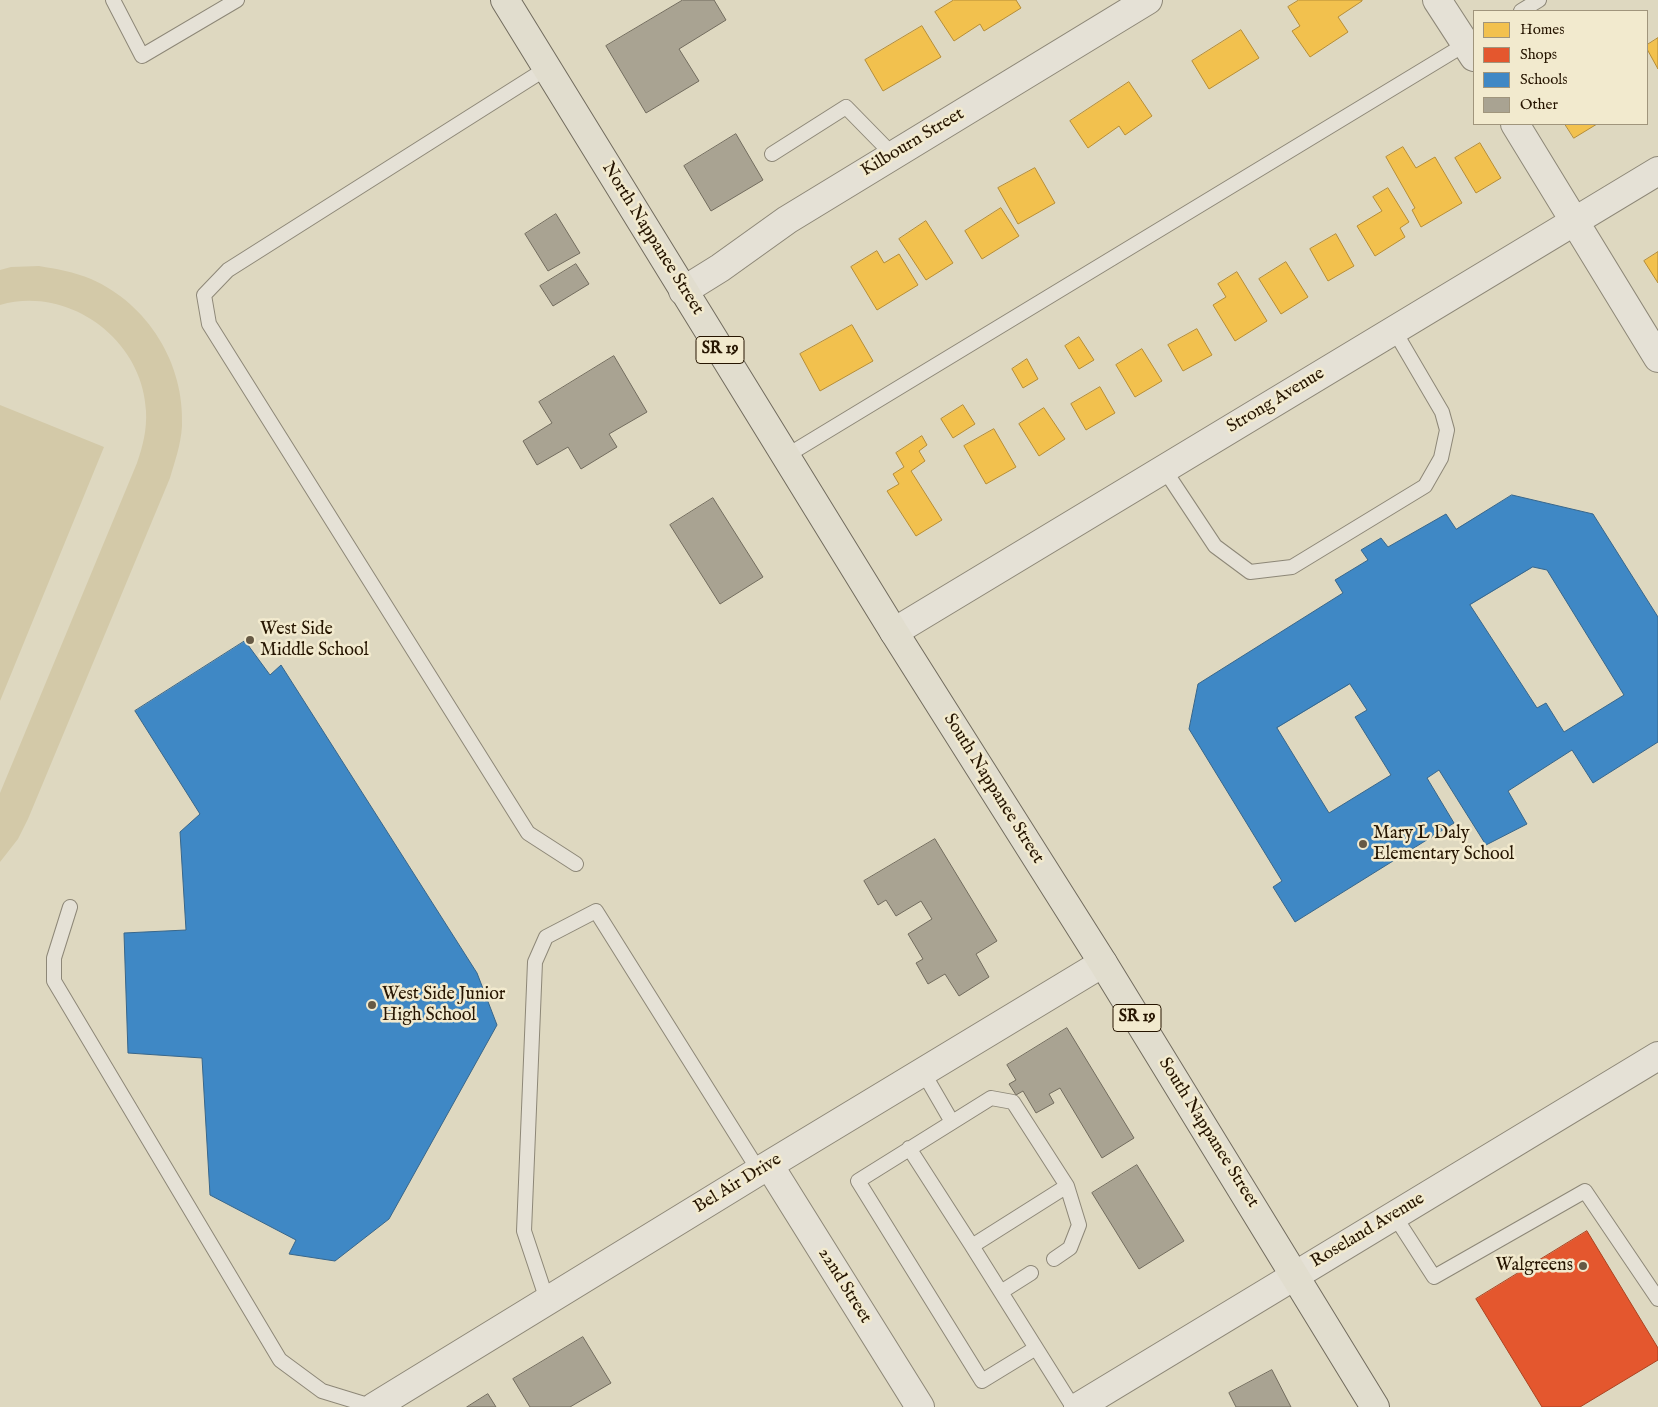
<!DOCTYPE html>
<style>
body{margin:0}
#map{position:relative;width:1658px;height:1407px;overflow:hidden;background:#ded8c0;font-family:"IM FELL English",serif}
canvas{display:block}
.legend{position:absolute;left:1473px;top:10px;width:175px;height:115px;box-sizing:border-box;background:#f2eace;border:1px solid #a0957c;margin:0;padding:6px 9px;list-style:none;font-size:15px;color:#261501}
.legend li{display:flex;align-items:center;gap:10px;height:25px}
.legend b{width:25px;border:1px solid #a0957c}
</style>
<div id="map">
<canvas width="1658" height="1407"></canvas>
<ul class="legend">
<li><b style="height:14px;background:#f2c14e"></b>Homes</li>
<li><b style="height:14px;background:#e4572e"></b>Shops</li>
<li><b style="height:14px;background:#3f88c5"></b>Schools</li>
<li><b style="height:14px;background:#a9a392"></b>Other</li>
</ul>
</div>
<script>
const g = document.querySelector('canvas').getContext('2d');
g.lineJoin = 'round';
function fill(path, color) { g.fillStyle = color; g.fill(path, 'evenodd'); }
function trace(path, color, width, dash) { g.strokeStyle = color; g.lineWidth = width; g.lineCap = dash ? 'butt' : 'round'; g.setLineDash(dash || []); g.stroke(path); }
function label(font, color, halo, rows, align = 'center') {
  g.font = font + ' "IM FELL English",serif'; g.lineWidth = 5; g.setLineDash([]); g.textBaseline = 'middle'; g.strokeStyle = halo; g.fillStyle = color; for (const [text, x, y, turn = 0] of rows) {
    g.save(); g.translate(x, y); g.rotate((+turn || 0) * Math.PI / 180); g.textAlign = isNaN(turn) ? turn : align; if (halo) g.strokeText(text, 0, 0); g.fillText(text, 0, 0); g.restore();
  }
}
fill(new Path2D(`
 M 39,266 C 57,269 74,272 91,279 C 148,304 185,364 182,426 C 181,444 175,461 170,478 L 28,819 L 18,839 L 0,862 L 0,793 L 137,463 C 143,446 147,429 146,411 C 143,340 69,285 0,305 L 0,270 L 11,267 Z
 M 0,405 L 104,447 L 0,701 Z`), '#d3c9a8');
const homes = new Path2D(`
 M 954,0 L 1016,0 L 1021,8 L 984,31 L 980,24 L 954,41 L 935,12 Z
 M 1299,0 L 1362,0 L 1362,1 L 1338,17 L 1348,32 L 1310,57 L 1292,31 L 1300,26 L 1288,7 Z
 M 922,26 L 941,57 L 883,91 L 865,60 Z
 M 1241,30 L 1259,58 L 1209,89 L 1192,61 Z
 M 1658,38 L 1658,69 L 1647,49 L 1647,45 Z
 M 1129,82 L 1152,116 L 1125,135 L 1119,126 L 1088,148 L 1070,121 Z
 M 1565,124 L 1597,124 L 1574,138 Z
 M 1480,143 L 1501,178 L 1476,193 L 1455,158 Z
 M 1403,147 L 1416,168 L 1435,157 L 1462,203 L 1421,227 L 1412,210 L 1415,208 L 1386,157 Z
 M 1035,168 L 1055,203 L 1018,224 L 998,188 Z
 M 1388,188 L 1409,222 L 1400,228 L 1405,237 L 1375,256 L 1357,226 L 1382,211 L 1373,197 Z
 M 1001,208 L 1019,236 L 982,259 L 965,231 Z
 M 926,221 L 953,263 L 926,280 L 899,239 Z
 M 1336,234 L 1354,266 L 1328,281 L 1310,249 Z
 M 877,251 L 884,263 L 899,254 L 918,285 L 877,310 L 851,267 Z
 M 1658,252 L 1658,283 L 1644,261 Z
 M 1286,262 L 1308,297 L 1281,314 L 1259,279 Z
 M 1237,272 L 1267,321 L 1235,341 L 1213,305 L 1226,297 L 1218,284 Z
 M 852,325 L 873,361 L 820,391 L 800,354 Z
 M 1197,329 L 1212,355 L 1183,371 L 1168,345 Z
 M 1079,337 L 1094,360 L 1079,369 L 1065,346 Z
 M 1142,349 L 1162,381 L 1135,397 L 1116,365 Z
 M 1027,359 L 1038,379 L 1023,388 L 1012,369 Z
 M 1100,387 L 1115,413 L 1086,430 L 1071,404 Z
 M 963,405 L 975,424 L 953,438 L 941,419 Z
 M 1044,408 L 1065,439 L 1039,456 L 1019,424 Z
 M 994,429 L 1016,467 L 986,484 L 964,446 Z
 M 922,436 L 927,445 L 919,451 L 925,461 L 911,471 L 942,520 L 916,536 L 887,491 L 899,484 L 893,474 L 904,467 L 896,453 Z`);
fill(homes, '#f2c14e');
trace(homes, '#b58d37', 1);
const shops = new Path2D(`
 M 1587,1231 L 1658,1348 L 1658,1360 L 1580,1407 L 1542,1407 L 1476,1299 Z`);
fill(shops, '#e4572e');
trace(shops, '#ab4320', 1);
const schools = new Path2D(`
 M 1512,495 L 1593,514 L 1658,617 L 1658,742 L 1593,783 L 1572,750 L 1508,791 L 1527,824 L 1486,845 L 1439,770 L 1427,778 L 1454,823 L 1295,922 L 1273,887 L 1282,881 L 1189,729 L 1198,684 L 1343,593 L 1335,580 L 1368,560 L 1361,550 L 1381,538 L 1388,547 L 1446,514 L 1456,529 ZM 1533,567 L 1547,570 L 1624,695 L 1564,732 L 1546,703 L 1537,708 L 1470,605 ZM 1350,684 L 1367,710 L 1355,717 L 1391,775 L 1329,813 L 1277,728 Z
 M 245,641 L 270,675 L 281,665 L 477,973 L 497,1025 L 389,1219 L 335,1261 L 289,1254 L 296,1240 L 210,1195 L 202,1058 L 128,1053 L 124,933 L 186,930 L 180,832 L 200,814 L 135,711 Z`);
fill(schools, '#3f88c5');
trace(schools, '#38668a', 1);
const building = new Path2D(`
 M 683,0 L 714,0 L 726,20 L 679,49 L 699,81 L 646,113 L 606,46 Z
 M 736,134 L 763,180 L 711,211 L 684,166 Z
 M 556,214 L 580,253 L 548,271 L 525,234 Z
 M 576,264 L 589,284 L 553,306 L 540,286 Z
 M 614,356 L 647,412 L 609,434 L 617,447 L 581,469 L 568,447 L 537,465 L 523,441 L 552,423 L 539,402 Z
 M 713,498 L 763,577 L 720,604 L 670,525 Z
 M 935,839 L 997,941 L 976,954 L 989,977 L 959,996 L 945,974 L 928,984 L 916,963 L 923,959 L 908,934 L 932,919 L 921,901 L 896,916 L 886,900 L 878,905 L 864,881 Z
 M 1067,1028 L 1134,1138 L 1102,1158 L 1060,1088 L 1049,1094 L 1054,1103 L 1036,1113 L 1023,1091 L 1016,1095 L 1009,1084 L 1016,1080 L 1007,1065 Z
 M 1137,1165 L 1184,1241 L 1139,1269 L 1092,1193 Z
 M 583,1337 L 611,1383 L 570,1407 L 530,1407 L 513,1379 Z
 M 1272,1370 L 1291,1407 L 1236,1407 L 1229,1393 Z
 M 488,1394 L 496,1407 L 467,1407 Z`);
fill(building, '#a9a392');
trace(building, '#726c5e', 1);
const service = new Path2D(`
 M 113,0 L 142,56 L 237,0
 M 1521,11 L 1539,0
 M 547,68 L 228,270 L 204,295 L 209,324 L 528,833 L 576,864
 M 772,154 L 846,107 L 893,155
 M 786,456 L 1469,42
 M 1164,469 L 1215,546 L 1250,572 L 1292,567 L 1425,486 L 1441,458 L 1447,430 L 1442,412 L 1394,330
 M 70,907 L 54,958 L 54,981 L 280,1360 L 322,1391 L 374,1407
 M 923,1072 L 952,1122
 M 909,1148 L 972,1246
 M 1394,1215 L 1434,1277 L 1585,1191 L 1658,1299
 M 1054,1259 L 1070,1248 L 1079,1225 L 1067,1186
 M 1001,1292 L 1031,1273
 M 547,1300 L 524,1231 L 535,962 L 546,937 L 596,911 L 759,1171
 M 1036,1348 L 982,1381 L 858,1181 L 991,1098 L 1013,1102 L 1067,1186 L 972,1246 L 1073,1407`);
const minor = new Path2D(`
 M 1437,0 L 1474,57
 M 1515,124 L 1658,358
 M 683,291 L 720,268 L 787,220 L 1148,0
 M 894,632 L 1658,171
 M 769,1165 L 920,1407
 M 374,1407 L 759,1171 L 1103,963
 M 1078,1407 L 1658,1056`);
const primary = new Path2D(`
 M 505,0 L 894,632 L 1103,963 L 1375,1407`);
trace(service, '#8d8777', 16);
trace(minor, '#8d8777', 30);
trace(primary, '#726c5e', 30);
trace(service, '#e5e1d6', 14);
trace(minor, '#e5e1d6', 28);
trace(primary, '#e1ddce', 28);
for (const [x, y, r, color] of [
 [250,640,5,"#665944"],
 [1363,844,5,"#665944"],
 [372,1005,5,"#665944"],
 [1583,1266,5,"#665944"]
]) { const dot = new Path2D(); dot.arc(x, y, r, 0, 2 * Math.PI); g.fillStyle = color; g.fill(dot); trace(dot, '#f2eace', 2); }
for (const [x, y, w] of [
 [720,350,48],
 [1137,1018,48]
]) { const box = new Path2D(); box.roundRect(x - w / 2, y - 13.5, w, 27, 4); g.fillStyle = '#f2eace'; g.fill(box); trace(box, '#261501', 1); }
label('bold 16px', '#261501', null, [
 ["SR 19",720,350],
 ["SR 19",1137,1018]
]);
label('18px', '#261501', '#f2eace', [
 ["Kilbourn Street",913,143,-31],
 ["North Nappanee Street",652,239,58],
 ["Strong Avenue",1276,401,-31],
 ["South Nappanee Street",993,789,58],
 ["South Nappanee Street",1208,1133,58],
 ["Bel Air Drive",738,1184,-31],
 ["Roseland Avenue",1368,1231,-31],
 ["22nd Street",844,1286,58]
]);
label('18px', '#261501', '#f2eace', [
 ["West Side",260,630],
 ["Middle School",260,651],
 ["Mary L Daly",1373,834],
 ["Elementary School",1373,855],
 ["West Side Junior",382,995],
 ["High School",382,1016],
 ["Walgreens",1573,1266,"right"]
], 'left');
</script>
